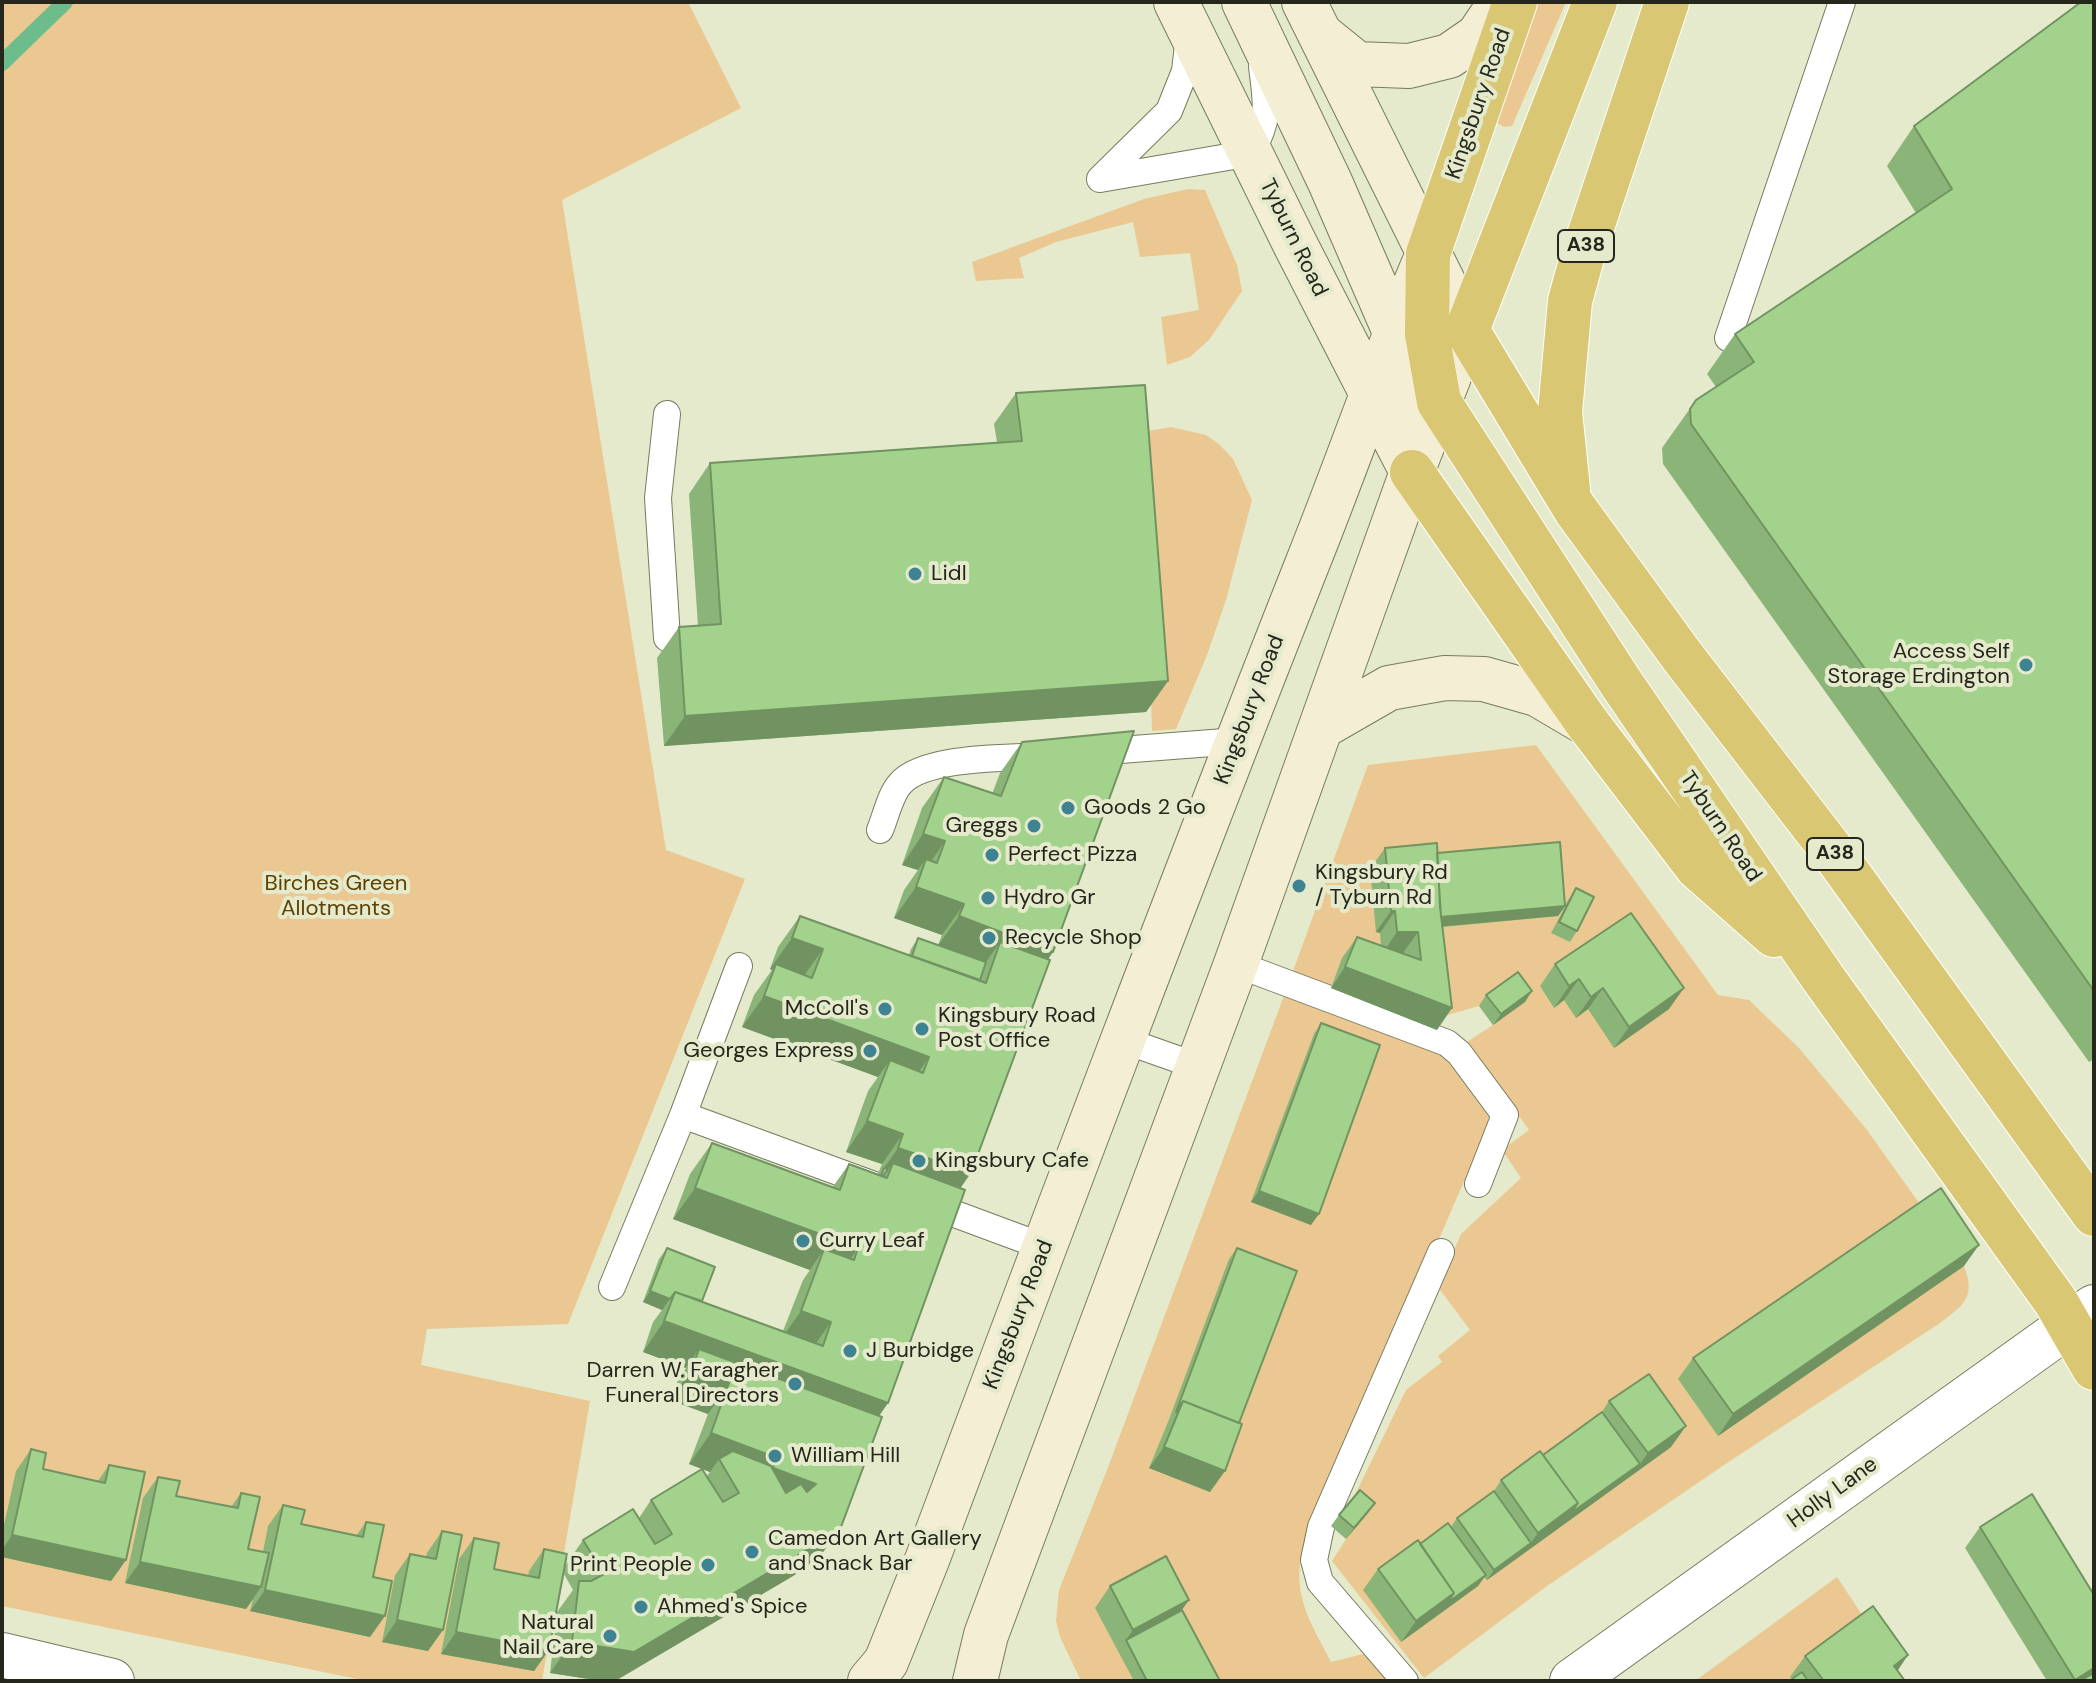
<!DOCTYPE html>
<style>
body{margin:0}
#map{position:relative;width:2096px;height:1683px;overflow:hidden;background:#e4eacb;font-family:"DM Sans",sans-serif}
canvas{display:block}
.frame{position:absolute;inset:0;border:4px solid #25271c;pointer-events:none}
</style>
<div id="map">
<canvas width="2096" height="1683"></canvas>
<div class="frame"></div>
</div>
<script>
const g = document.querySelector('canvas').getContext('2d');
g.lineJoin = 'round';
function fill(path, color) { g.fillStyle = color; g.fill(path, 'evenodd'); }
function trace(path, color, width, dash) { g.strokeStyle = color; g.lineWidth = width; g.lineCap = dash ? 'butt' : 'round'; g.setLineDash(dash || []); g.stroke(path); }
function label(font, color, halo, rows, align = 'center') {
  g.font = font + ' "DM Sans",sans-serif'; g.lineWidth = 8; g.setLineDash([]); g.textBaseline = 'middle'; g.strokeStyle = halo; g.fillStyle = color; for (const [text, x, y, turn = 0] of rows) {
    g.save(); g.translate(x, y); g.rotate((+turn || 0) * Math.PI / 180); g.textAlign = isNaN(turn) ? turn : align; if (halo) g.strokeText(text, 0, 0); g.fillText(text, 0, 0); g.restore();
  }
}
fill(new Path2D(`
 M 2,2 L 688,2 L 741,108 L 562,200 L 666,850 L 745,879 L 568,1324 L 427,1329 L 421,1365 L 590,1401 L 542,1681 L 367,1681 L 2,1606 Z
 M 1536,2 L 1566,2 L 1512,126 L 1504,127 L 1491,119 Z
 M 1188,189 L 1205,190 L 1237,265 L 1242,291 L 1209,340 L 1190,357 L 1167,365 L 1161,317 L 1199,310 L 1190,253 L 1140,257 L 1133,222 L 1056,242 L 1019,258 L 1024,278 L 976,281 L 972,262 L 1144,199 Z
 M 1171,427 L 1206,435 L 1219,444 L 1233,459 L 1252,500 L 1226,600 L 1207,655 L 1176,729 L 1152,731 L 1150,673 L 1167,671 L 1149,431 Z
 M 1536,745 L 1718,995 L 1749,1000 L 1799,1048 L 1867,1130 L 1964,1266 C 1976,1297 1964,1305 1940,1323 L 1724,1465 L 1547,1586 L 1424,1678 L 1332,1561 L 1346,1539 L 1331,1526 L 1352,1501 L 1406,1390 L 1442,1362 L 1438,1356 L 1470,1330 L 1438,1287 L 1461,1234 L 1521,1178 L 1502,1150 L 1529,1130 L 1467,1042 L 1493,1025 L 1479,1006 L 1437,1018 L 1437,1030 L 1292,974 L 1368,765 Z
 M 1285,993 L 1446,1054 L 1492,1116 L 1300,1562 C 1295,1602 1314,1628 1331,1662 L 1367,1653 L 1393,1681 L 1081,1681 L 1060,1637 L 1056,1621 L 1059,1590 L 1107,1470 Z
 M 1837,1577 L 1906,1681 L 1695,1681 Z`), '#ebc891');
trace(new Path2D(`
 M 2,63 L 65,2`), '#6cbd8b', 16);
const lane = new Path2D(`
 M 1100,179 L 1251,153 C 1270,118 1267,105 1262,67
 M 1100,179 L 1169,111 L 1185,71 L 1189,36
 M 1728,338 L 1842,2
 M 667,414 L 658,498 L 667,638
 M 1094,752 L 1238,741
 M 880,830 C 886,816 890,795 900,784 C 923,756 1011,758 1047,756
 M 1236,964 L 1447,1043 L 1459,1053 L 1505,1115 L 1478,1184
 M 1123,1040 L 1197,1066
 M 683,1115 L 874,1185
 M 947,1211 L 1044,1247
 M 612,1287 L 683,1115 L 739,966
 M 1405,1681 L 1320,1582 L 1314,1560 L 1321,1527 L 1441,1252`);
const street = new Path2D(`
 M 2,1655 L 112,1681
 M 1572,1681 L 2094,1307`);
const secondary = new Path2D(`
 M 1176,2 L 1295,244 L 1412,472
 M 1244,2 L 1330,182 L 1395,332 L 1408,390 L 1411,454
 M 1320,34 L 1357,64 L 1409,66 L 1449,56 L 1478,36 L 1501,2
 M 1323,726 L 1389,688 L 1445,678 L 1484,679 L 1537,694 L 1588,724
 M 870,1681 L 886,1662 L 927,1560 C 1052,1226 1177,893 1308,562 C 1349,460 1384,356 1428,254
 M 975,1681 L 986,1635 L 1236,964 L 1412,472 L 1467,330 L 1304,2`);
const highway = new Path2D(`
 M 1515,2 L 1428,254 L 1427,334 L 1439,402 L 1621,683 L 1823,978 L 2056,1302 L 2094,1368
 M 1595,2 L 1467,330 L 1575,509 L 1682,656 L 1830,848 L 2094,1214
 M 1412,472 L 1588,724 L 1697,867 L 1774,935
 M 1568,489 L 1560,412 L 1570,301 L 1583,254 L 1667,2`);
trace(lane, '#767b5f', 28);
trace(street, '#767b5f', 46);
trace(secondary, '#767b5f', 46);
trace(highway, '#fff', 46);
trace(lane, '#fff', 26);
trace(street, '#fff', 44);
trace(secondary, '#f4eed5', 44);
trace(highway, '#d9c773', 44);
fill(new Path2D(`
 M 2094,2 L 2094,1059 L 2089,1062 L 1663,464 L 1662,448 L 1696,400 L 1716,387 L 1707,374 L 1735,334 L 1916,213 L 1887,166 L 1914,126 Z
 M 1016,393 L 1168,681 L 1146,712 L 664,746 L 657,658 L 679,627 L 698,626 L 689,494 L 710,463 L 997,442 L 994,424 Z
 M 1022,742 L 1053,952 L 1048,959 L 961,1188 L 888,1403 L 879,1416 L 819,1558 L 793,1576 L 615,1681 L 602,1681 L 550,1673 L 557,1612 L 573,1590 L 564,1574 L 549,1650 L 534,1671 L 441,1654 L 459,1559 L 474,1538 L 494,1569 L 528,1576 L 529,1571 L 544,1549 L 565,1566 L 583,1540 L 639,1518 L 651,1500 L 702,1469 L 689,1464 L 708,1414 L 670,1400 L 678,1380 L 686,1368 L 643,1352 L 653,1322 L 662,1310 L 643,1302 L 659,1259 L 667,1248 L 702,1301 L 783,1331 L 803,1280 L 810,1270 L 673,1219 L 690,1174 L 712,1143 L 832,1188 L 849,1164 L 878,1174 L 882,1164 L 846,1152 L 868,1091 L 878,1077 L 742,1027 L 754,995 L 772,970 L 770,969 L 778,947 L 800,916 L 909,955 L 911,949 L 918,938 L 938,945 L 942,935 L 894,918 L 904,890 L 918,870 L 902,865 L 922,808 L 944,777 L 992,794 L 1000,773 ZM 702,1469 L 710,1472 L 707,1476 Z
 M 1385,848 L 1437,853 L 1565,905 L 1576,888 L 1577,931 L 1570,942 L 1551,933 L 1565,907 L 1558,916 L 1443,927 L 1437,1030 L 1331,988 L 1342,958 L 1357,937 L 1381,946 L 1380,933 L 1376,932 L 1370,869 Z
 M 1555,964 L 1669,1009 L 1614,1048 L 1588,1009 L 1576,1018 L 1564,1000 L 1554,1008 L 1540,986 Z
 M 1486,995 L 1525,1002 L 1493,1025 L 1479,1006 Z
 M 1321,1023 L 1311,1225 L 1251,1202 L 1314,1034 Z
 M 1237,1248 L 1210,1492 L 1149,1468 L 1168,1422 L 1229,1259 Z
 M 1964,1266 L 1718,1436 L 1678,1379 L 1693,1358 Z
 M 1609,1401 L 1671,1447 L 1487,1580 L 1484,1577 L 1478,1586 L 1401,1642 L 1363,1590 L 1378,1569 L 1420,1544 L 1451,1527 L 1457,1518 L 1494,1491 L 1501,1480 L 1543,1455 L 1602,1412 Z
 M 31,1449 L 43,1469 L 98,1481 L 109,1465 L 126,1560 L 111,1581 L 2,1557 L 2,1534 L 16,1471 Z
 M 158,1477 L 176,1496 L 231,1507 L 241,1493 L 248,1549 L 263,1552 L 268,1526 L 283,1505 L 301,1524 L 356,1536 L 366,1522 L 373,1577 L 370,1637 L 250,1611 L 253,1599 L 246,1609 L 125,1583 L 143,1498 Z
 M 1367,1514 L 1346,1539 L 1331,1526 L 1339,1515 Z
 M 1980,1527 L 2094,1681 L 2047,1681 L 1965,1548 Z
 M 442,1531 L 428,1651 L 382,1642 L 395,1575 L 410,1554 L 426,1557 L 427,1553 Z
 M 1110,1586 L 1182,1610 L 1220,1681 L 1134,1681 L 1095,1608 Z
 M 1805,1656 L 1897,1671 L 1905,1681 L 1789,1681 L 1792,1679 L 1790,1677 Z`), '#8bb578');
fill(new Path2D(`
 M 1168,681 L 1146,712 L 664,746 L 685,716 Z
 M 923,834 L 945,841 L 924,872 L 926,859 L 918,870 L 902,865 Z
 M 916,887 L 964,904 L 942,935 L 894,918 Z
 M 1565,906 L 1558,916 L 1425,928 L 1433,918 Z
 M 1391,911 L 1395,911 L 1380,933 L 1376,932 Z
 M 959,916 L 1053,952 L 1032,982 L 1000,942 L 984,965 L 937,947 Z
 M 1397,932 L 1418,932 L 1403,953 L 1382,954 Z
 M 792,938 L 823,949 L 801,980 L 776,964 L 772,970 L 770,969 Z
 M 1345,967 L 1452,1008 L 1437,1030 L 1331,988 Z
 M 1579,979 L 1564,1000 L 1554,1008 L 1569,986 Z
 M 1603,988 L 1588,1009 L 1576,1018 L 1591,997 Z
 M 1684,988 L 1669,1009 L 1614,1048 L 1629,1027 Z
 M 1532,991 L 1525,1002 L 1493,1025 L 1501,1014 Z
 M 764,996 L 929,1057 L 908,1088 L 890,1060 L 878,1077 L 742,1027 Z
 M 867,1121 L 903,1134 L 882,1164 L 846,1152 Z
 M 898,1148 L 971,1173 L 949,1204 L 893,1163 L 881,1180 L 884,1168 Z
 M 695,1188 L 858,1248 L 836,1279 L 824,1249 L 810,1270 L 673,1219 Z
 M 1259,1191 L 1319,1214 L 1311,1225 L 1251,1202 Z
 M 1979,1245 L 1964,1266 L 1718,1436 L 1733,1414 Z
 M 650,1291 L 670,1299 L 662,1310 L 643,1302 Z
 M 801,1311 L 831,1322 L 809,1353 L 779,1342 Z
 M 664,1321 L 888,1403 L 866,1434 L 729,1384 L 708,1414 L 670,1400 L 692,1369 L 699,1349 L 686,1368 L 643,1352 Z
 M 1686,1426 L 1671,1447 L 1523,1554 L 1538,1533 L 1578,1503 L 1640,1464 L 1648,1453 Z
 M 711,1433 L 777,1458 L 755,1489 L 719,1459 L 710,1472 L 689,1464 Z
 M 1164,1447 L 1225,1471 L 1210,1492 L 1149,1468 Z
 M 773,1468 L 816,1484 L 794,1515 L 751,1499 Z
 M 1375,1503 L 1367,1514 L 1346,1539 L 1354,1528 Z
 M 841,1527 L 819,1558 L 793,1576 L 615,1681 L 602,1681 L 550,1673 L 572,1642 Z
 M 12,1535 L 126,1560 L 111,1581 L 2,1557 L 2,1550 Z
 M 1531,1543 L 1523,1554 L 1487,1580 L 1494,1570 Z
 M 140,1562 L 261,1587 L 246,1609 L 125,1583 Z
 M 1486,1575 L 1478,1586 L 1401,1642 L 1416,1621 L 1454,1593 Z
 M 265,1590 L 385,1616 L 370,1637 L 250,1611 Z
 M 1189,1600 L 1174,1621 L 1126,1640 L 1133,1630 Z
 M 397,1620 L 443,1630 L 428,1651 L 382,1642 Z
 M 456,1632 L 549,1650 L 534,1671 L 441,1654 Z
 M 1908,1655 L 1894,1676 L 1894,1666 Z
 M 2094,1668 L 2094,1681 L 2074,1681 L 2075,1680 Z`), '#719361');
const building = new Path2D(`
 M 2081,2 L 2094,2 L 2094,991 L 1691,424 L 1690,409 L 1696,400 L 1754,362 L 1735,334 L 1952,189 L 1914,126 Z
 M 1145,385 L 1168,681 L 685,716 L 679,627 L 721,624 L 710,463 L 1022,441 L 1016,393 Z
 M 1134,731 L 1053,952 L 959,916 L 964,904 L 916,887 L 926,859 L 937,863 L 945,841 L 923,834 L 944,777 L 1001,796 L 1022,742 Z
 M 1560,842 L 1565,906 L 1441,917 L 1437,853 Z
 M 1437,843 L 1440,907 L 1452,1008 L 1345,967 L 1357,937 L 1421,960 L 1418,932 L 1397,932 L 1395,911 L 1391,911 L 1385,848 Z
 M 1576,888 L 1594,897 L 1577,931 L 1559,922 Z
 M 1631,913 L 1684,988 L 1629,1027 L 1603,988 L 1591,997 L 1579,979 L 1569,986 L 1555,964 Z
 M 800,916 L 986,983 L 1000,942 L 1050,960 L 971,1173 L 898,1148 L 903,1134 L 867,1121 L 890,1060 L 923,1073 L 929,1057 L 764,996 L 776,964 L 812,978 L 823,949 L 792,938 Z
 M 918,938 L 986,962 L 980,980 L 912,956 Z
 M 1518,972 L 1532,991 L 1501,1014 L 1486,995 Z
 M 1321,1023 L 1380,1045 L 1319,1214 L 1259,1191 Z
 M 712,1143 L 840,1190 L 849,1164 L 887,1178 L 893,1163 L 965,1190 L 888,1403 L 664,1321 L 675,1292 L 823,1346 L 831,1322 L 801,1311 L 824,1249 L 854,1260 L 858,1248 L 695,1188 Z
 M 884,1168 L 888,1169 L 883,1176 L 881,1176 Z
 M 1941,1188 L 1979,1245 L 1733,1414 L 1693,1358 Z
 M 667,1248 L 715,1267 L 702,1301 L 675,1292 L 670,1299 L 650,1291 Z
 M 1237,1248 L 1297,1271 L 1239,1423 L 1183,1401 L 1176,1412 Z
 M 699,1349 L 882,1417 L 841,1527 L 815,1545 L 634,1652 L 572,1642 L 579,1581 L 591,1581 L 604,1574 L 583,1540 L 633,1509 L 655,1544 L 664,1539 L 672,1534 L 651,1500 L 702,1469 L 723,1502 L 739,1493 L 719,1459 L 733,1451 L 771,1466 L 786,1493 L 801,1484 L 807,1492 L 816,1484 L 773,1468 L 777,1458 L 711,1433 L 729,1383 L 692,1369 Z
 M 1649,1374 L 1686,1426 L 1648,1453 L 1609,1401 Z
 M 1183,1401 L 1242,1424 L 1225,1471 L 1164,1447 Z
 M 1602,1412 L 1640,1464 L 1571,1513 L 1578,1503 L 1543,1455 Z
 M 31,1449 L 46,1453 L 43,1469 L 105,1483 L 109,1465 L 145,1472 L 126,1560 L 12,1535 Z
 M 1540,1451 L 1578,1503 L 1538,1533 L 1501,1480 Z
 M 158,1477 L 180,1481 L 176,1496 L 238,1508 L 241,1493 L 260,1497 L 248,1549 L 269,1553 L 261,1587 L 140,1562 Z
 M 1360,1490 L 1375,1503 L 1354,1528 L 1339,1515 Z
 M 1494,1491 L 1531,1543 L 1494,1570 L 1457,1518 Z
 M 2032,1494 L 2094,1595 L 2094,1668 L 2075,1680 L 1980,1527 Z
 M 283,1505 L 305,1510 L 301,1524 L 363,1537 L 366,1522 L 384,1525 L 373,1577 L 392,1581 L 385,1616 L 265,1590 Z
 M 1448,1523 L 1486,1575 L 1447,1603 L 1454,1593 L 1420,1544 Z
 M 442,1531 L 462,1535 L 443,1630 L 397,1620 L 410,1554 L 436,1559 Z
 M 474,1538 L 499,1543 L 494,1569 L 539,1578 L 544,1549 L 567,1554 L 549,1650 L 456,1632 Z
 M 1418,1540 L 1454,1593 L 1416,1621 L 1378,1569 Z
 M 1166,1556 L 1189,1600 L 1133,1630 L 1110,1586 Z
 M 1873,1606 L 1908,1655 L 1894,1666 L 1905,1681 L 1824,1681 L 1805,1656 Z
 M 1182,1610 L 1220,1681 L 1147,1681 L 1126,1640 Z
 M 1802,1672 L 1808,1681 L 1789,1681 Z
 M 2094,1673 L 2094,1681 L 2080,1681 Z`);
fill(building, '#a2d28b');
trace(building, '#719361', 2);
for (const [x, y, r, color] of [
 [915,574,8,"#3e8391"],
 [2026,665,8,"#3e8391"],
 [1068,808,8,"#3e8391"],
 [1034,826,8,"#3e8391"],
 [992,855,8,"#3e8391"],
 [1299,886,8,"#3e8391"],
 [988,898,8,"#3e8391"],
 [989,938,8,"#3e8391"],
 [885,1009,8,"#3e8391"],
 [922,1029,8,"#3e8391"],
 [870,1051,8,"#3e8391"],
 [919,1161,8,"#3e8391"],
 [803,1241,8,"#3e8391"],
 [850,1351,8,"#3e8391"],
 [795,1384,8,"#3e8391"],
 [775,1456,8,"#3e8391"],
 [752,1552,8,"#3e8391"],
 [708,1565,8,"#3e8391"],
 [641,1607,8,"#3e8391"],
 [610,1636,8,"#3e8391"]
]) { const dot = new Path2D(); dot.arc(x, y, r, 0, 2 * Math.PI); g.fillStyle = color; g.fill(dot); trace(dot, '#e4eacb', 3); }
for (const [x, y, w] of [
 [1586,246,56],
 [1835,854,56]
]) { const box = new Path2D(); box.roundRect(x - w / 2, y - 16, w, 32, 6); g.fillStyle = '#e4eacb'; g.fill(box); trace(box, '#25271c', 2); }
label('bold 20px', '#25271c', null, [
 ["A38",1586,246],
 ["A38",1835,854]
]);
label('22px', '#25271c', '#e4eacb', [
 ["Kingsbury Road",1479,104,-71],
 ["Tyburn Road",1293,238,64],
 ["Kingsbury Road",1250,710,-69],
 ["Tyburn Road",1720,827,56],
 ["Kingsbury Road",1019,1315,-69],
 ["Holly Lane",1833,1493,-36]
]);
label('22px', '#25271c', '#e4eacb', [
 ["Lidl",931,574],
 ["Access Self",2010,652,"right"],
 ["Storage Erdington",2010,677,"right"],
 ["Goods 2 Go",1084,808],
 ["Greggs",1018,826,"right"],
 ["Perfect Pizza",1008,855],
 ["Kingsbury Rd",1315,873],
 ["/ Tyburn Rd",1315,898],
 ["Hydro Gr",1004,898],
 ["Recycle Shop",1005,938],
 ["McColl's",869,1009,"right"],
 ["Kingsbury Road",938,1016],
 ["Post Office",938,1041],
 ["Georges Express",854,1051,"right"],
 ["Kingsbury Cafe",935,1161],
 ["Curry Leaf",819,1241],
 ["J Burbidge",866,1351],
 ["Darren W. Faragher",779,1371,"right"],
 ["Funeral Directors",779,1396,"right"],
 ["William Hill",791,1456],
 ["Camedon Art Gallery",768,1539],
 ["and Snack Bar",768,1564],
 ["Print People",692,1565,"right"],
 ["Ahmed's Spice",657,1607],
 ["Natural",594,1623,"right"],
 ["Nail Care",594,1648,"right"]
], 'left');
label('22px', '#5f4000', '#e4eacb', [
 ["Birches Green",336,884],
 ["Allotments",336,909]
]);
</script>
